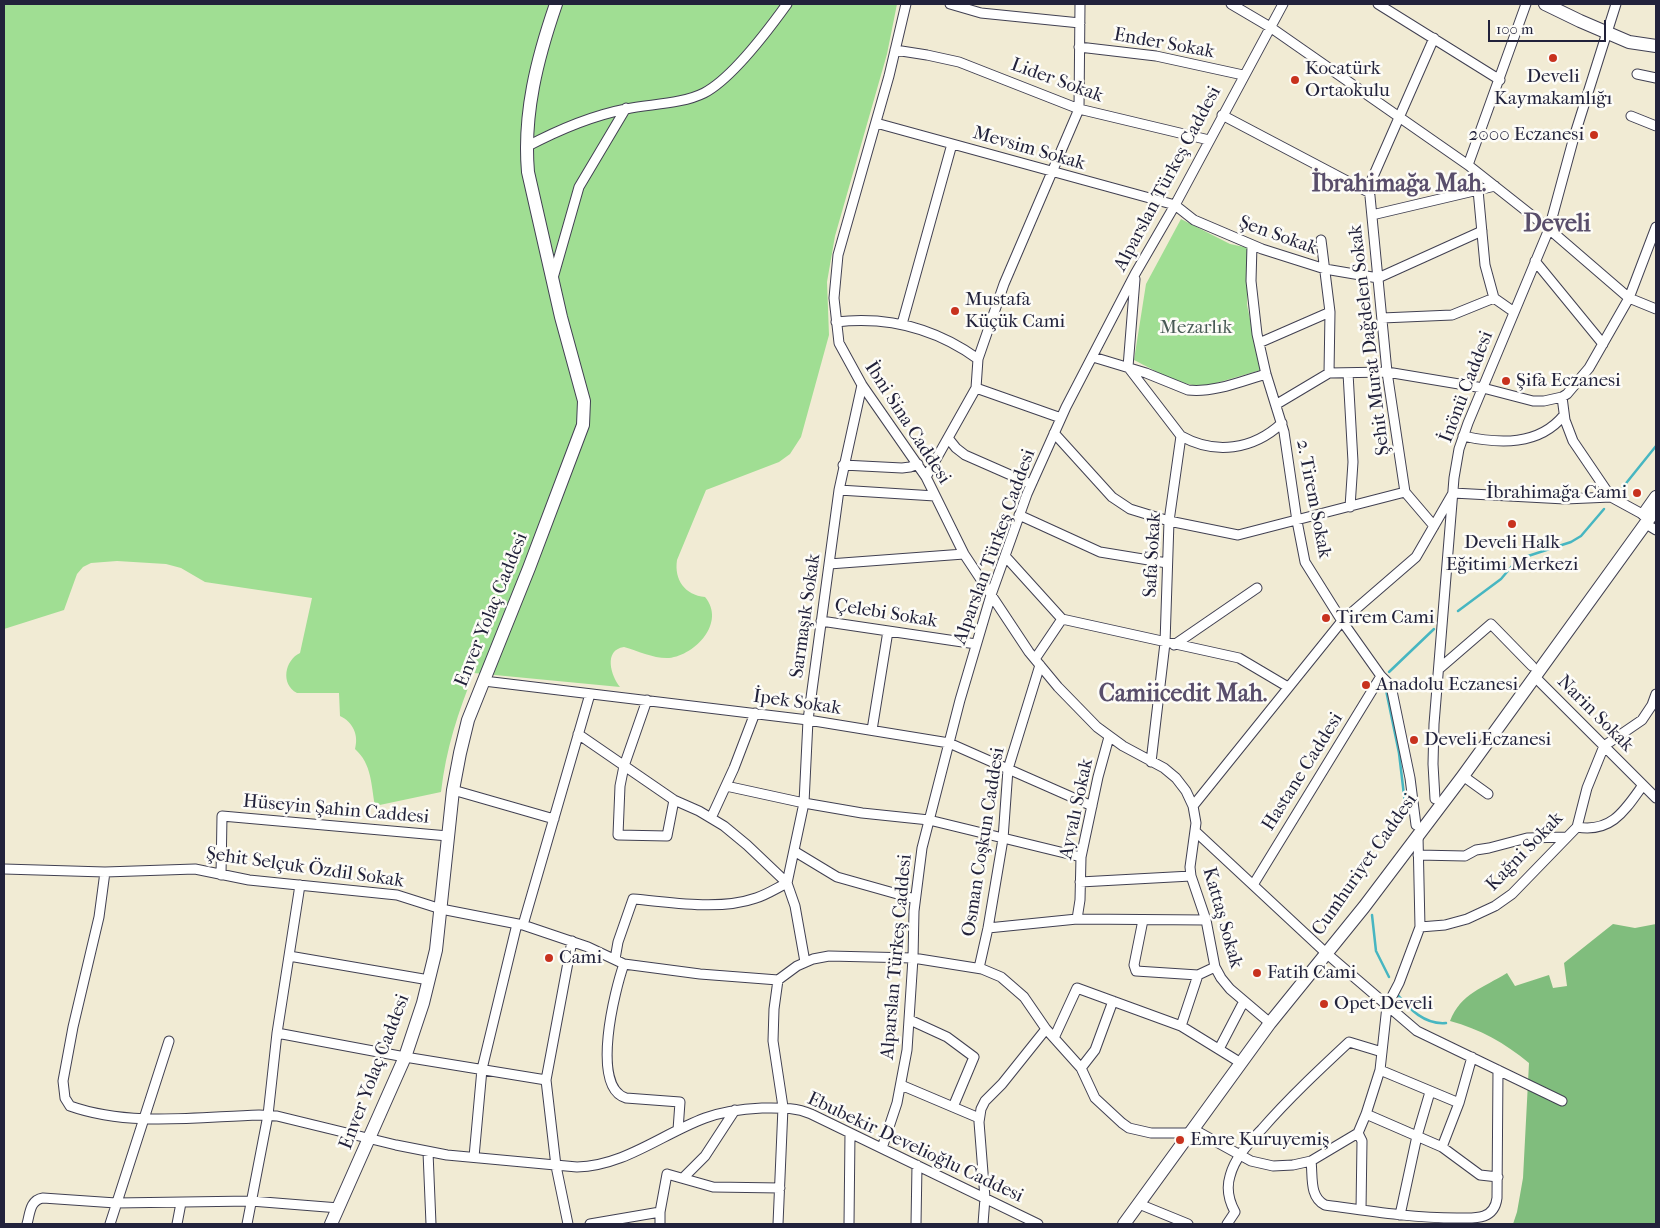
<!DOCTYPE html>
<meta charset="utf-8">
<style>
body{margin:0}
#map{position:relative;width:1660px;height:1228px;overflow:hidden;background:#f1ebd4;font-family:"IM FELL French Canon",serif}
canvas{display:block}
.frame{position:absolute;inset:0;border:5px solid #22223b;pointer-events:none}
.scale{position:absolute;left:1488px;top:20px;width:118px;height:22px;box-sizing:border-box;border:2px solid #22223b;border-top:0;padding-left:6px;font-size:15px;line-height:18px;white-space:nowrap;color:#22223b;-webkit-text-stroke:4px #fdfcf7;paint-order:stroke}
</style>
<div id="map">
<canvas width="1660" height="1228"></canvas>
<div class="frame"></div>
<div class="scale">100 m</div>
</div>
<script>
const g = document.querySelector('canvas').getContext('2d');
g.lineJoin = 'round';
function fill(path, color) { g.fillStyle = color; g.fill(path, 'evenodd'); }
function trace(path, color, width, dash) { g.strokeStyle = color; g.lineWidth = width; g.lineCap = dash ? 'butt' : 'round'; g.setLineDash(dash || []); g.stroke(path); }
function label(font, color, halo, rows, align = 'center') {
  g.font = font + ' "IM FELL French Canon",serif'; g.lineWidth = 5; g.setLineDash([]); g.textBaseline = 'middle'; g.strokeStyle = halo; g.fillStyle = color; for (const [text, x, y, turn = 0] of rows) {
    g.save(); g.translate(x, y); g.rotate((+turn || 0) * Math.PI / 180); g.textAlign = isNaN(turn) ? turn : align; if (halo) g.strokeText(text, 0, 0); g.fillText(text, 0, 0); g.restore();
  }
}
fill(new Path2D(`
 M 4,4 L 897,4 L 887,54 L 835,236 L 827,282 L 829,335 L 801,437 L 790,454 L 779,462 L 706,490 L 677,560 C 674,580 685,595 705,597 C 726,622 696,655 669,658 C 655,659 638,651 624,647 C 603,650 611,676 620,687 L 474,673 C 458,712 446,749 441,792 L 375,806 C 371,785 372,764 355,749 C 359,735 353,722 340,716 L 339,693 L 297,693 C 280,684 285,660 300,653 L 312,598 L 205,582 L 181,568 L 166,564 L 117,561 L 91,563 L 83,567 L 77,574 L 64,610 L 4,629 Z
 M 1181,219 L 1230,244 L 1249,248 L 1247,305 L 1261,370 L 1206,386 C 1181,387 1156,371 1134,360 L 1146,284 Z`), '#a0de93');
fill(new Path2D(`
 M 1613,924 L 1635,928 L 1656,924 L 1656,1224 L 1513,1224 L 1517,1212 L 1523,1178 L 1529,1063 C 1505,1043 1480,1029 1450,1021 C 1461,993 1483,988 1507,973 L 1515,986 L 1549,975 L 1553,988 L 1567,986 L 1564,963 Z`), '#80bd7d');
trace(new Path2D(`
 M 1619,492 L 1656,446
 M 1458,611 L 1501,579 L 1512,566 L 1525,557 L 1571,542 L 1581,536 L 1604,509
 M 1389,672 L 1434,629
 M 1386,690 L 1399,753 L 1406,812
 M 1372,915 L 1376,951 L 1389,977
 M 1397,994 C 1409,1009 1425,1025 1446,1023`), '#47b6c1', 2.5);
const street = new Path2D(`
 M 906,4 L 889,76 L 838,255 L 834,298 L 839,343 L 862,385 L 926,477 L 964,554 L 1029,652 L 1058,687 L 1097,727 L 1123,746 L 1164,768 L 1176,778 L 1186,791 L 1193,806 L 1196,823 L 1190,867 L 1191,876 L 1206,920 L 1215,967 L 1221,978 L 1230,989 L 1270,1023
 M 950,4 L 981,13 L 1080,23
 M 1231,4 L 1270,27 L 1468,165 L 1549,229 L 1629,298 L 1656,309
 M 1378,4 L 1500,80
 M 1434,38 L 1369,186 L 1387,372 L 1405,492 L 1434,526
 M 1079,47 L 1156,56 L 1243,75
 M 895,50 L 927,55 L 959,62 L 1079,109 L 1209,140
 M 1637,74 L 1656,78
 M 1222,115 L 1370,193
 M 1631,116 L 1656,126
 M 876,123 L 1175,205 L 1194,220 L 1262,249 L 1325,269 L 1378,278 L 1482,231
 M 526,147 C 558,130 590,116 626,109 C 650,104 682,104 704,93 C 731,79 769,29 787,4
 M 1468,165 L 1526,4
 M 1478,190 L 1485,265 L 1494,298 L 1514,312
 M 1372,215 L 1495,186
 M 1321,240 L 1330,312 L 1329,373
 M 1252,245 L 1251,281 L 1257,334 L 1266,374 L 1284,432 L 1297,521 L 1305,562 L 1342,621 L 1381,676 L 1391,686 L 1410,778 L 1416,825
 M 1535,261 L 1603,344
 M 553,278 L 579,187 L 626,108
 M 1135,279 L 1128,367 L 1181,436 L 1169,521 L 1165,643 L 1151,762
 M 1382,318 L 1452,315 L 1494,298
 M 836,322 C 888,316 935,328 978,359
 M 902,324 L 952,144
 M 1259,343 L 1330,312
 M 1093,357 L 1146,373 L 1188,390 C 1214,393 1242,381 1266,374
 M 1348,373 L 1353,462 L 1350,507
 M 976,388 L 1061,418
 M 1562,397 L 1565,420 L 1573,441 L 1611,497 L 1644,515
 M 1277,404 L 1329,373 L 1387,372 L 1483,388 L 1533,401 L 1544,401 L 1562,397 L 1567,394 L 1589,368 L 1629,298 L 1656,227
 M 1054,433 L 1112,497 L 1130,509 L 1169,521 L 1238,535 L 1405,492
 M 1181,436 C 1215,455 1253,450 1282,423
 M 1463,436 C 1499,444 1539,446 1564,415
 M 948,438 L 956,448 L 965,455 L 1031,484
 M 843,465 L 902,468 L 910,467 L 918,464
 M 926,477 L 976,388 L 978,359 L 1004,284 L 1079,109 L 1080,4
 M 839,490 L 935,496
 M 1019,515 L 1100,552 L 1167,563
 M 1646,524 L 1656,530
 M 1005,556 L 1062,619 L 1239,658 L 1288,687
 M 829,564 L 964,554
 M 821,621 L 976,644
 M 1174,645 L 1257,588
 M 1035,659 L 1062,619
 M 1440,668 L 1491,624 L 1532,666
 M 1534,676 L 1656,798
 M 484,681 L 808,720 L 949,743 L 1092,806
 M 647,700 L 624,766 L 620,786 L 618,835 L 667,836 L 674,800
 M 872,730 L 888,631
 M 578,734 L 674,800 L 699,811 L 724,826 L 747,845 L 787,883 L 795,906 L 805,962
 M 1463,776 L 1488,794
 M 726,786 L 804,803 L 862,813 L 929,820 L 1081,857
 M 453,790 L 554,819
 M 1435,799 L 1433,764 L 1434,724 L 1454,478 L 1459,449 L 1468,423 L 1549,229 L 1574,137 L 1616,4
 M 1193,806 L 1342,621 L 1416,557 L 1453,493 L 1565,499 L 1611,497
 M 711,818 L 734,768 L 755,713
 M 1577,827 C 1612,833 1625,810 1643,785
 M 1195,831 L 1326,953 L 1417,1031 L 1562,1101
 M 794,851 L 837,877 L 915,899
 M 1418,855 L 1465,856 L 1476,850 L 1489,848 L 1527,838 L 1567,837
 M 4,869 L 105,872 L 195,869 L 249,880 L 397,895 L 441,909 L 523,925 L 588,947 L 624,964 L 700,974 L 778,980 L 797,966 L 813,959 L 829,956 L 913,958 L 982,969 L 1001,977 L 1024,997 L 1046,1029 L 1081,1068 L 1095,1098 L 1122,1123 L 1129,1128 L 1151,1133 L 1190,1133
 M 105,872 L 99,917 L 73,1027 L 63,1081 L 65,1098 L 70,1106 C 129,1127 197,1117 259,1115 L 277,1116 L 396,1145 L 447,1155 L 577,1167 C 624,1166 662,1134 705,1118 C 724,1111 742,1109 762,1108 C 780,1108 795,1107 811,1114 L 1038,1224
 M 221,875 L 222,816 L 448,836
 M 1080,882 L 1191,876
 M 1253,885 L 1381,676
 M 1077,919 L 1080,900 L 1081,857 L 1098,777 L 1109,737
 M 1143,920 L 1134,965 L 1136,971 L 1198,975 L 1215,967
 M 523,925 L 590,694
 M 1420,927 L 1445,925 L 1467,919 L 1495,906 L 1512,894 L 1577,827 L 1587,788 L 1604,746 L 1642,720 L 1652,705 L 1656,694
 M 988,928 L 1077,919 L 1206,920
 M 289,956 L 429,980
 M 615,959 L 618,942 L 633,899 C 671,902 719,911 756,898 C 766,895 777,888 787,883 L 804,803 L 808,720 L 839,490 L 862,385
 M 624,964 C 615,989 590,1087 626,1098 L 680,1102 L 678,1130
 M 979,968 L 988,928 L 1003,839 L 1008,769 L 1040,665
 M 778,980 L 774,1009 L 773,1041 L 783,1107 L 778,1224
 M 910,1020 L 947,1037 L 974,1057 L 953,1107
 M 1181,1026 L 1198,975
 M 277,1033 L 405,1057 L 546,1080 L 556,1166 L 568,1224
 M 1054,1038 L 1077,988 L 1181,1026 L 1241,1063
 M 1219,1049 L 1244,1001
 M 1081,1068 L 1095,1050 L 1113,1001
 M 1380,1070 L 1459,1103
 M 546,1080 L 572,941
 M 901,1085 L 979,1118
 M 1366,1114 L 1442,1147 L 1480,1175 L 1498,1177
 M 1193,1129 L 1251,1161 L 1273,1166 L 1293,1165 L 1311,1161 L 1358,1133 L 1366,1114 L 1380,1070 L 1387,1006 L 1399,983 L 1420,927 L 1418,836
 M 1358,1133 L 1362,1141 L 1361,1210
 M 1442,1147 L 1459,1103 L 1472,1057
 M 882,1148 L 897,1103 L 907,1050 L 913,958 L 914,911 L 922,848 L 960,700 L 991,595 L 1027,494 L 1066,407 L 1135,274 L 1175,205 L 1283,4
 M 428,1152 L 431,1224
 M 474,1157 L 482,1069 L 517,924
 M 1311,1161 C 1313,1176 1309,1197 1325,1205 C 1369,1211 1413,1218 1457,1218 C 1466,1218 1476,1219 1484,1216 C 1492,1213 1496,1206 1497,1198 L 1498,1070
 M 683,1178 L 705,1156 L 735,1110
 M 1139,1204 L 1188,1224
 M 1400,1215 L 1417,1136 L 1430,1092
 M 27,1224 C 30,1213 30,1200 43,1198 L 116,1203 L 251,1201 L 339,1208
 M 110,1224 L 169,1041
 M 177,1224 L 181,1203
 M 247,1224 L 268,1115 L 277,1033 L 300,885
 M 590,1224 L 660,1212
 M 660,1224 L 660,1212 L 667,1174 L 713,1187 L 780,1188
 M 849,1224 L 850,1133
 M 916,1224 L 917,1165
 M 983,1224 L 985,1198 L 979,1122 L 981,1109 L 985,1101 L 1002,1084 L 1046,1029
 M 1227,1224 L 1235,1212 C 1229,1201 1226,1189 1230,1176 C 1235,1157 1249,1143 1262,1129 C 1289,1098 1319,1070 1349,1042 L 1382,1052`);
const secondary = new Path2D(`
 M 1545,4 L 1580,21 L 1629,42 L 1656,46
 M 1644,514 L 1656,497
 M 331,1224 L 405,1057 L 423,1003 L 436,950 L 453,790 L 460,753 L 468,720 L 529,568 L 583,425 L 584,401 L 561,317 L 528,172 C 523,114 537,59 556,4
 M 1124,1224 L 1270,1023 L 1364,907 L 1463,776 L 1656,509`);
trace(street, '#414052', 11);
trace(secondary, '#414052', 14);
trace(street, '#fff', 9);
trace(secondary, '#fff', 12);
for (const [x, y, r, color] of [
 [1553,58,5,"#c8321e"],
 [1295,80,5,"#c8321e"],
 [1594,135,5,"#c8321e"],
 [955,311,5,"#c8321e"],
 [1506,381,5,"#c8321e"],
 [1637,493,5,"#c8321e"],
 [1512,524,5,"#c8321e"],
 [1326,618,5,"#c8321e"],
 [1366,685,5,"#c8321e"],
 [1414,740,5,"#c8321e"],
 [549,958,5,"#c8321e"],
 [1257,973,5,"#c8321e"],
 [1324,1004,5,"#c8321e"],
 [1180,1140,5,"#c8321e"]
]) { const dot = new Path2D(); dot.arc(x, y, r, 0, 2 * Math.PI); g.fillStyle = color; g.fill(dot); trace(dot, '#fdfcf7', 2); }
label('19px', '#22223b', '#fdfcf7', [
 ["Ender Sokak",1164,44,10],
 ["Lider Sokak",1057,81,20],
 ["Mevsim Sokak",1029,149,16],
 ["Alparslan Türkeş Caddesi",1168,179,-62],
 ["Şen Sokak",1278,236,20],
 ["Şehit Murat Dağdelen Sokak",1370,340,-97],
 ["İnönü Caddesi",1467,387,-69],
 ["İbni Sina Caddesi",907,423,57],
 ["2. Tirem Sokak",1313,499,79],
 ["Alparslan Türkeş Caddesi",995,547,-70],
 ["Safa Sokak",1153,555,-87],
 ["Enver Yolaç Caddesi",492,610,-68],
 ["Çelebi Sokak",886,614,9],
 ["Sarmaşık Sokak",806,616,-82],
 ["İpek Sokak",797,703,8],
 ["Narin Sokak",1595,714,45],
 ["Hastane Caddesi",1303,772,-58],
 ["Ayvalı Sokak",1077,809,-78],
 ["Hüseyin Şahin Caddesi",336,810,5],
 ["Osman Coşkun Caddesi",984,842,-81],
 ["Kağni Sokak",1525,852,-46],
 ["Cumhuriyet Caddesi",1365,865,-55],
 ["Şehit Selçuk Özdil Sokak",305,868,8],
 ["Kattaş Sokak",1222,918,74],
 ["Alparslan Türkeş Caddesi",897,957,-85],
 ["Enver Yolaç Caddesi",375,1072,-69],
 ["Ebubekir Develioğlu Caddesi",915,1148,25]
]);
label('19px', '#22223b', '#fdfcf7', [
 ["Kocatürk",1305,69],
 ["Ortaokulu",1305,91],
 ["Develi",1553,77,"center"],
 ["Kaymakamlığı",1553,99,"center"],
 ["2000 Eczanesi",1584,135,"right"],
 ["Mustafa",965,300],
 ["Küçük Cami",965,322],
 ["Şifa Eczanesi",1516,381],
 ["İbrahimağa Cami",1627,493,"right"],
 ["Develi Halk",1512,543,"center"],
 ["Eğitimi Merkezi",1512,565,"center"],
 ["Tirem Cami",1336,618],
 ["Anadolu Eczanesi",1376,685],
 ["Develi Eczanesi",1424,740],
 ["Cami",559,958],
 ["Fatih Cami",1267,973],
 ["Opet Develi",1334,1004],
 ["Emre Kuruyemiş",1190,1140]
], 'left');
label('19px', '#485a55', '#fdfcf7', [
 ["Mezarlık",1196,328]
]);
label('bold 24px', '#594e6b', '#fdfcf7', [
 ["İbrahimağa Mah.",1399,185],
 ["Develi",1557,225],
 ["Camiicedit Mah.",1183,695]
]);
</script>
